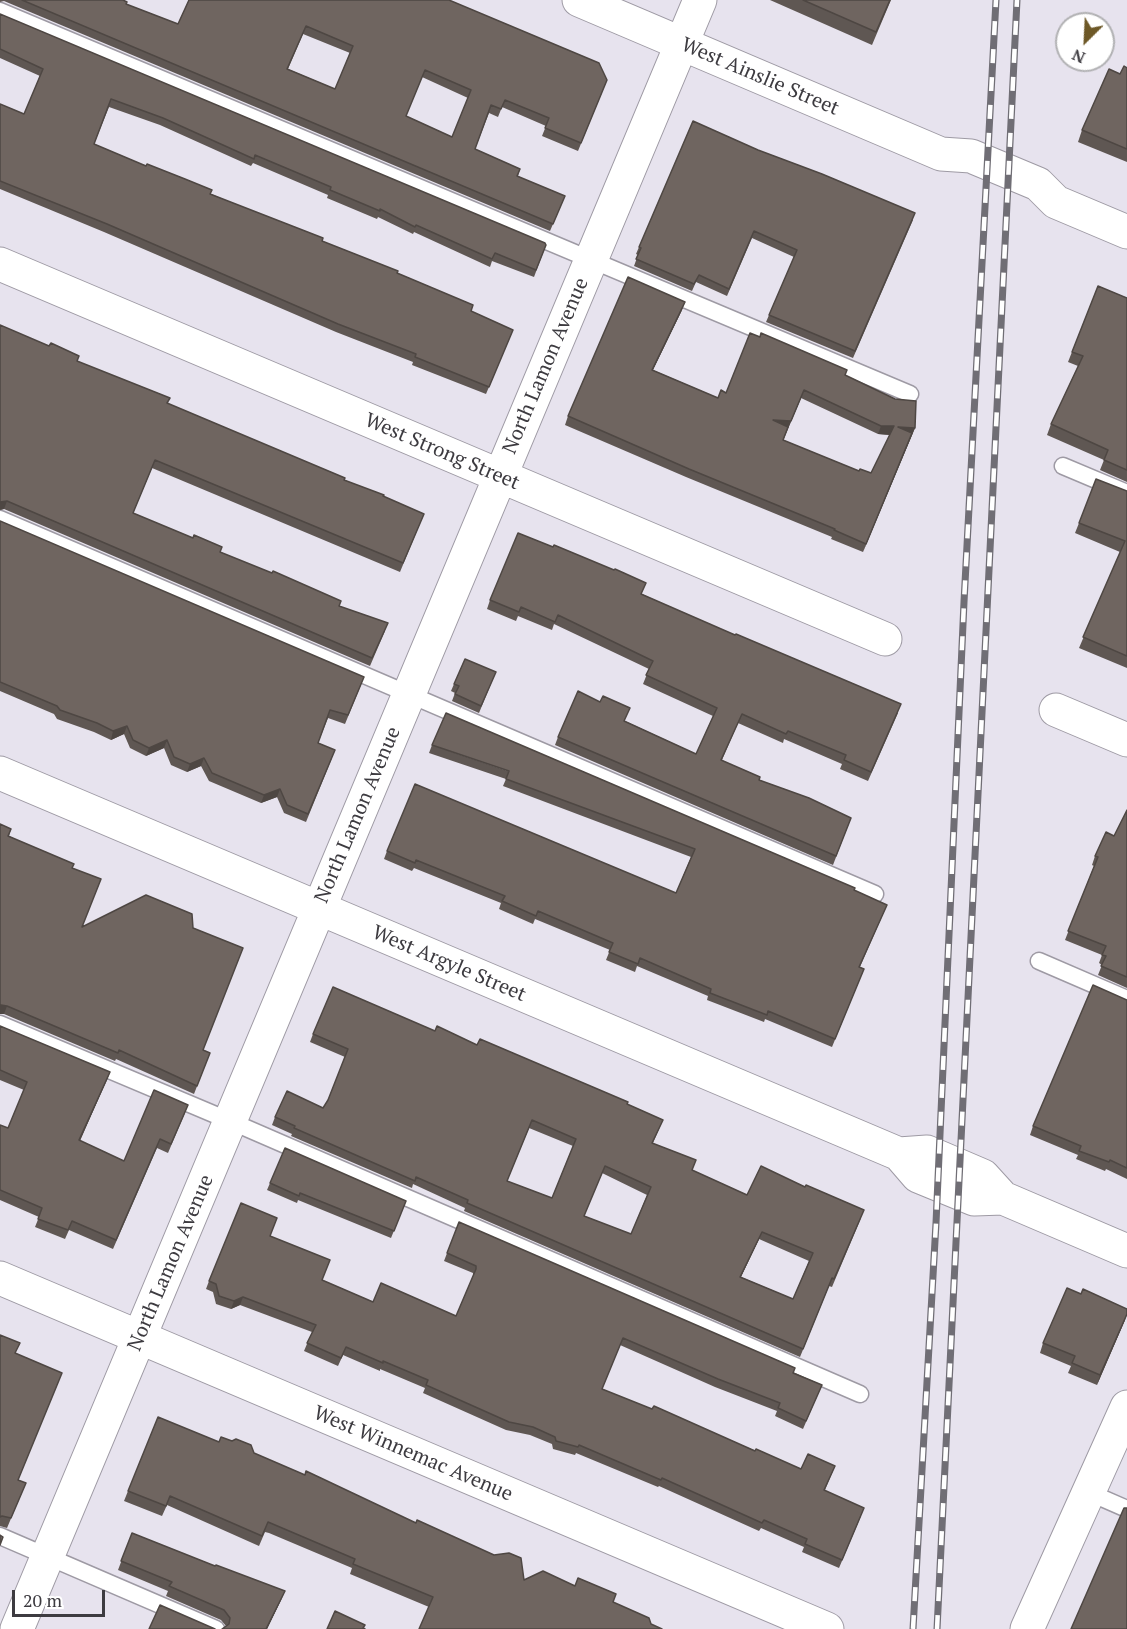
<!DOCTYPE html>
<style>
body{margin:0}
#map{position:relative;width:1127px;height:1629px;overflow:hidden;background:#e7e3ee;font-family:"PT Serif",serif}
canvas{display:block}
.north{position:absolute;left:1055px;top:12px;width:60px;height:60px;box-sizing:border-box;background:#fff;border:2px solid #b1b1b3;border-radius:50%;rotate:204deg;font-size:16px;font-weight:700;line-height:24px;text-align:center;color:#3d3b40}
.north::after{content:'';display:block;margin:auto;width:21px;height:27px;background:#6d5827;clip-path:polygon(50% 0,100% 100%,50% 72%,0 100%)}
.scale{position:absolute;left:12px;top:1590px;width:93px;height:27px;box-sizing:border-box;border:3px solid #3d3b40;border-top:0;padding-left:8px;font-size:18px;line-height:21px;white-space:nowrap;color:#3d3b40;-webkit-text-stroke:4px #fff;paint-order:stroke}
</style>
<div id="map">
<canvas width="1127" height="1629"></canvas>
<div class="north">N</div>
<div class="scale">20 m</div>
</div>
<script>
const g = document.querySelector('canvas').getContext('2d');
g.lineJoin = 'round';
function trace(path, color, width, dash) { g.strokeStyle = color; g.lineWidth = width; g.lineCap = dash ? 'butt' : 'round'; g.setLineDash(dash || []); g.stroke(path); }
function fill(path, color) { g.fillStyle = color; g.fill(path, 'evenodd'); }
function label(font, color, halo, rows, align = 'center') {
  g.font = font + ' "PT Serif",serif'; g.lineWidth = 6; g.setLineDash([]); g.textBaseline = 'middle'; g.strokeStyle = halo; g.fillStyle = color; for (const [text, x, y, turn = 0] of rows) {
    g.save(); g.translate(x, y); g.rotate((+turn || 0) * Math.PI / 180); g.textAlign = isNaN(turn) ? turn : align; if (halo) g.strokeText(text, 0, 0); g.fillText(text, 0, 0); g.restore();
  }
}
const lane = new Path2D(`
 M 0,11 L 910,394
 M 1063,466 L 1127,493
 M 0,519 L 875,894
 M 1039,961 L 1127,999
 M 0,1024 L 230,1121 L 860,1394
 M 1088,1492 L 1127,1509
 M 0,1536 L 216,1629`);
const street = new Path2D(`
 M 579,0 L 941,154 L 971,156 L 1038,184 L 1056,202 L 1127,232
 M 0,264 L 885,639
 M 1056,710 L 1127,740
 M 0,773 L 899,1154 L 927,1152 L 983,1176 L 1003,1198 L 1127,1251
 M 899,1154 L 918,1176 L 974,1199 L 1003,1198
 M 0,1278 L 827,1629
 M 17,1629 L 700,0
 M 1027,1629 L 1127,1407`);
trace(lane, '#9e9aa4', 19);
trace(street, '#9e9aa4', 35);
trace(lane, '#fff', 16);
trace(street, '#fff', 33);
const rail = new Path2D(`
 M 913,1629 L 936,1223 L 964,602 L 996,0
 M 937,1629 L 1017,0`);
trace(rail, '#706e75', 7);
trace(rail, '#fff', 4.5, [14]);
fill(new Path2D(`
 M 0,0 L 123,0 L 126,4 L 178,24 L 189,0 L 607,80 L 578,151 L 542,136 L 546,126 L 502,107 L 498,117 L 489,113 L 475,149 L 520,169 L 518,176 L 562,203 L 550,231 L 4,1 L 0,2 ZM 303,34 L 350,53 L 335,89 L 288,69 ZM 422,77 L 468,98 L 452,137 L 406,116 Z
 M 770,0 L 891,0 L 872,45 Z
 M 0,14 L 546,245 L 534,277 L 492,261 L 490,267 L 414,232 L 413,234 L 378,217 L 377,219 L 327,198 L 328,195 L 253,163 L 251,166 L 160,125 L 109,107 L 94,144 L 397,273 L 471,311 L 513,330 L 486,394 L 412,365 L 413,362 L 336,332 L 104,232 L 0,189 L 0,104 L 24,114 L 40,76 L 0,58 Z
 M 1127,68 L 1127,162 L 1078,142 L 1082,130 L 1120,74 Z
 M 693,121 L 913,220 L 853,358 L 766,322 L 794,257 L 752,238 L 727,296 L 696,282 L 692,291 L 634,266 L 638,255 L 636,254 Z
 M 1098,286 L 1127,298 L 1127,482 L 1100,470 L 1104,460 L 1047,435 L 1051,424 L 1078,366 L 1068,362 Z
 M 682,310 L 653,370 L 718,398 L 726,393 L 845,376 L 915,428 L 863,552 L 831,539 L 832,537 L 686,477 L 565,425 L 568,416 ZM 801,398 L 878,434 L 890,435 L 871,473 L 859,471 L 783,440 Z
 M 77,361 L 168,404 L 424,514 L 400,572 L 152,468 L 133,513 L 340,606 L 385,631 L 370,666 L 4,509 L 0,510 Z
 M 1127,491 L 1127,668 L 1079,648 L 1120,552 L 1075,533 L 1079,523 Z
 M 0,521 L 361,685 L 345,724 L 328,718 L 318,743 L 332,758 L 306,822 L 284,813 L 277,797 L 261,803 L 209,781 L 201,766 L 187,772 L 171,765 L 164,748 L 146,756 L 130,748 L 124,734 L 111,740 L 94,732 L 57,719 L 54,714 L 0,691 Z
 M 642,594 L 898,713 L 868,781 L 840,769 L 842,764 L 784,739 L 783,743 L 738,723 L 722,760 L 759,780 L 851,818 L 833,865 L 555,745 L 558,737 L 625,721 L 696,754 L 713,716 L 643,684 L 649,669 L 554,624 L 552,630 L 518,616 L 516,621 L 487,609 L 490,600 Z
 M 493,679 L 479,713 L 452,701 L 455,693 L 451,691 L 454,684 Z
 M 432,745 L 854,890 L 887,905 L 860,967 L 864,969 L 832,1047 L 765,1019 L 764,1022 L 707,1000 L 708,996 L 637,966 L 635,972 L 606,960 L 610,950 L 535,919 L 533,924 L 499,909 L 501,903 L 414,868 L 412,871 L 384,859 L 387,851 L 676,893 L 691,857 L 503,786 L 506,779 L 429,753 Z
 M 1127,810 L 1127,988 L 1098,975 L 1102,965 L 1099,963 L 1102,955 L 1065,940 L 1094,866 L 1092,865 L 1095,856 L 1114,836 Z
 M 0,824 L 11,829 L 9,836 L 72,868 L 83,927 L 203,1050 L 210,1053 L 194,1094 L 116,1059 L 115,1061 L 4,1014 L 0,1014 Z
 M 1127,1000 L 1127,1179 L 1106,1169 L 1105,1171 L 1076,1159 L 1078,1155 L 1030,1135 L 1033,1126 Z
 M 0,1026 L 110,1072 L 80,1141 L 124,1161 L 185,1113 L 168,1153 L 157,1148 L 113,1249 L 69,1230 L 65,1239 L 35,1227 L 39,1217 L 0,1200 L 0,1125 L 8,1128 L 24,1090 L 0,1080 Z
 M 435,1031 L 477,1045 L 627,1104 L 663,1120 L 653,1143 L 692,1170 L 747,1195 L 861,1218 L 832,1287 L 829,1286 L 800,1357 L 464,1211 L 465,1208 L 413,1184 L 412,1188 L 291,1136 L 292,1134 L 272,1125 L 275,1117 L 323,1108 L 328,1100 L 345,1057 L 310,1042 L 313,1034 ZM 529,1128 L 573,1146 L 552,1198 L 507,1181 ZM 602,1173 L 647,1195 L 631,1234 L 584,1216 ZM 759,1239 L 809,1261 L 793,1299 L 741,1277 Z
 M 270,1183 L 406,1201 L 391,1238 L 298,1200 L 297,1203 L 267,1190 Z
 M 459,1222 L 822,1385 L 803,1429 L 775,1416 L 777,1411 L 715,1387 L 620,1345 L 602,1389 L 801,1469 L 835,1466 L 825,1490 L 861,1516 L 839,1568 L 802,1552 L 804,1547 L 761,1528 L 759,1531 L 659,1486 L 658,1487 L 576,1453 L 575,1455 L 553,1449 L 552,1444 L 530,1435 L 506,1430 L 423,1393 L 425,1388 L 380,1369 L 380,1371 L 343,1355 L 338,1366 L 304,1351 L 312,1332 L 240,1305 L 231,1309 L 216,1304 L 213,1292 L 206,1289 L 209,1281 L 270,1236 L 322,1280 L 373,1302 L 456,1316 L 473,1276 L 473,1273 L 444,1261 Z
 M 1125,1320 L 1097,1385 L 1068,1373 L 1071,1366 L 1040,1353 L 1043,1343 Z
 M 0,1335 L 16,1353 L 18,1480 L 26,1483 L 7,1528 L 0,1526 Z
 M 219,1442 L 254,1453 L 524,1580 L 575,1586 L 616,1594 L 429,1607 L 350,1574 L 352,1568 L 269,1533 L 265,1532 L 259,1546 L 167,1505 L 162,1516 L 124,1501 L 128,1491 Z
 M 132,1533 L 215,1566 L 285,1591 L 281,1600 L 267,1629 L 222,1629 L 226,1626 L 221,1620 L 166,1596 L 168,1591 L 118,1570 Z`), '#5f5753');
fill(new Path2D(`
 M 685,302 L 682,310 L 649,378 L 652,370 Z
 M 801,398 L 780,448 L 773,420 Z
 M 881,426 L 894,426 L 891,435 L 878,434 Z
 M 898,427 L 915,428 L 863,552 L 866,544 Z
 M 7,501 L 4,509 L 0,510 L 0,502 Z
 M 127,726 L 124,734 L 111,740 L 113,731 Z
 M 167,740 L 164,748 L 146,756 L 149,748 Z
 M 204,758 L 201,766 L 187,772 L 190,764 Z
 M 280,789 L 277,797 L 261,803 L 264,795 Z
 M 1,1005 L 7,1006 L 4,1014 L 0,1014 L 0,1006 Z
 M 110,1072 L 107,1080 L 76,1149 L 79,1140 Z
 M 762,1232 L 759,1239 L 737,1285 L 740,1277 Z
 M 243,1297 L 240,1305 L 231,1309 L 234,1301 Z
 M 1127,1314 L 1125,1320 L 1097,1385 L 1100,1375 Z
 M 285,1591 L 281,1600 L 267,1629 L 266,1629 Z`), '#4e4743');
const building = new Path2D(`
 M 22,0 L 123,0 L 127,2 L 126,4 L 178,24 L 189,0 L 449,0 L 599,63 L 607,80 L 581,143 L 545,128 L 549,118 L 505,100 L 501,109 L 491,105 L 475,149 L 520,169 L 517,176 L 565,196 L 553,224 ZM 306,26 L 353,46 L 335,89 L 287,69 ZM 425,70 L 471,90 L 452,137 L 406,116 Z
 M 803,0 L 890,0 L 876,32 Z
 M 0,14 L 545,243 L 546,245 L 536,270 L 495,253 L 492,259 L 416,225 L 415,227 L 380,209 L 380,211 L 330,190 L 331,187 L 255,155 L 254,159 L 163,118 L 111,99 L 94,144 L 146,166 L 147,164 L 185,179 L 212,190 L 210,194 L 323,238 L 322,241 L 398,271 L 397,273 L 473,305 L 471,311 L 513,330 L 489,387 L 415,357 L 416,354 L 338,324 L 107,224 L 0,181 L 0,104 L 24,114 L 43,69 L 0,49 Z
 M 1124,66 L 1127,68 L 1127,149 L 1082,130 L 1109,69 L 1120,74 Z
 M 693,121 L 758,150 L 822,174 L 915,213 L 855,351 L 769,315 L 797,250 L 754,231 L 729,289 L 699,275 L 694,284 L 636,259 L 641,248 L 639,247 Z
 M 628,277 L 685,302 L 652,370 L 718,398 L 721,390 L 726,393 L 750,333 L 760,337 L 761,333 L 847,370 L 845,375 L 895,399 L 916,401 L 915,428 L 898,427 L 912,433 L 866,544 L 834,530 L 835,529 L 689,469 L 568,416 ZM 804,390 L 881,426 L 894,426 L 871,473 L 860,469 L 859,471 L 783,440 L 788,427 L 773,420 L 791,421 Z
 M 1098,286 L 1127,298 L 1127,470 L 1104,460 L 1108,450 L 1051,424 L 1083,356 L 1072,352 Z
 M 0,325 L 49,346 L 51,343 L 79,356 L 77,361 L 170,398 L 167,403 L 345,478 L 344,480 L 384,495 L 383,496 L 424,514 L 403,563 L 155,460 L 133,513 L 193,538 L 194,535 L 222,547 L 220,552 L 272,573 L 273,571 L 341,601 L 339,606 L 388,623 L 372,658 L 7,501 L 0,502 Z
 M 1096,479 L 1127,491 L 1127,656 L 1083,637 L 1125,541 L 1079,523 Z
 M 0,521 L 364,677 L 348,715 L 330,710 L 318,743 L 335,750 L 308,814 L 287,805 L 280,789 L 264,795 L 212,773 L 204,758 L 190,764 L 174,757 L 167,740 L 149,748 L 133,740 L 127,726 L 113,731 L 97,723 L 60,710 L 57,706 L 0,682 Z
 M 518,533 L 553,547 L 554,545 L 614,570 L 615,569 L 646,583 L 641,594 L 735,635 L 736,634 L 901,704 L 871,772 L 844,760 L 846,755 L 788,731 L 786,734 L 742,714 L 721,760 L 760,777 L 759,780 L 809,798 L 851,818 L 836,856 L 558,737 L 578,691 L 600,702 L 603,696 L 630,708 L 624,721 L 696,754 L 717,708 L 646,675 L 653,661 L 558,615 L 555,622 L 521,607 L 519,612 L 490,600 Z
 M 465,659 L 496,672 L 481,706 L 455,694 L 459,686 L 454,684 Z
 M 446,713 L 855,888 L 854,890 L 887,905 L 859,967 L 864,969 L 835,1039 L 768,1011 L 767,1015 L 710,993 L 711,989 L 640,958 L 638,964 L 609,952 L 613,943 L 538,911 L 536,916 L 502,901 L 505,896 L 416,860 L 415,863 L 387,851 L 415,784 L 676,893 L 695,849 L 506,779 L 509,771 L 432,745 Z
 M 1127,810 L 1127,977 L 1101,966 L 1106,956 L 1102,955 L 1106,946 L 1068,931 L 1098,857 L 1095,856 L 1106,832 L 1114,836 Z
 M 0,824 L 11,829 L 8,836 L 74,864 L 72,868 L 101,879 L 82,927 L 146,895 L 192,914 L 193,928 L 243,948 L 203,1050 L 210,1053 L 197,1086 L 119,1050 L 118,1053 L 7,1006 L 1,1005 L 0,1006 Z
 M 1093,985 L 1127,1000 L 1127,1168 L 1110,1160 L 1109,1162 L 1079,1151 L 1081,1146 L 1033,1126 Z
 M 333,987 L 435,1031 L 437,1026 L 477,1045 L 480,1039 L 628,1102 L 627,1104 L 663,1120 L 652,1143 L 696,1160 L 692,1170 L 747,1195 L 761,1166 L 805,1187 L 806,1185 L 864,1210 L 834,1279 L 832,1278 L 803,1349 L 467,1203 L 468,1200 L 416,1177 L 415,1181 L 294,1128 L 295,1126 L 275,1117 L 287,1091 L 323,1108 L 328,1100 L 348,1049 L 313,1034 ZM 532,1120 L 576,1139 L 552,1198 L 507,1181 ZM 605,1166 L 651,1187 L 631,1234 L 584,1216 ZM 762,1232 L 813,1253 L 793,1299 L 740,1277 Z
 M 0,1026 L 110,1072 L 79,1140 L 124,1161 L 154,1090 L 188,1105 L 171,1144 L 160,1139 L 116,1240 L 72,1221 L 68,1230 L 38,1219 L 42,1208 L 0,1190 L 0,1125 L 8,1128 L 27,1082 L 0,1070 Z
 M 285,1148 L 406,1201 L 394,1231 L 300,1193 L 299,1196 L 270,1183 Z
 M 241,1203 L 277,1218 L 270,1236 L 330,1260 L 322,1280 L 373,1302 L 381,1283 L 456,1316 L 476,1269 L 476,1266 L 447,1253 L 459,1222 L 795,1368 L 793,1373 L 822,1385 L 806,1421 L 778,1408 L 780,1403 L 718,1379 L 623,1338 L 602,1389 L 652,1409 L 654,1406 L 755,1451 L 756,1449 L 801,1469 L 808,1454 L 835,1466 L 824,1490 L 864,1508 L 842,1560 L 805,1544 L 807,1539 L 764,1520 L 762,1523 L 662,1478 L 661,1480 L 579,1445 L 578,1447 L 556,1441 L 555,1437 L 533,1427 L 509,1422 L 426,1385 L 428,1380 L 383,1361 L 383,1363 L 346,1347 L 341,1358 L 307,1343 L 316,1325 L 243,1297 L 234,1301 L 219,1296 L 216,1284 L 209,1281 Z
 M 1067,1288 L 1081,1294 L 1083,1289 L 1127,1309 L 1127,1314 L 1100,1375 L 1072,1363 L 1075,1356 L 1043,1343 Z
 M 0,1335 L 20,1343 L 15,1353 L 62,1373 L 18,1480 L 26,1483 L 11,1518 L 2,1516 L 0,1517 Z
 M 158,1417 L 219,1442 L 221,1437 L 232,1441 L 236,1439 L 251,1445 L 254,1453 L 305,1475 L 306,1471 L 416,1523 L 417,1520 L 494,1555 L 509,1553 L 521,1558 L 524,1580 L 543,1571 L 575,1586 L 578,1578 L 616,1594 L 613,1602 L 649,1618 L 651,1624 L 662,1629 L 419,1629 L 433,1597 L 353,1564 L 355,1559 L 268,1522 L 262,1536 L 170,1496 L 166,1506 L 128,1491 Z
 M 1124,1508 L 1127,1508 L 1127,1629 L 1071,1629 Z
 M 132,1533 L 215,1566 L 216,1565 L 285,1591 L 266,1629 L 222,1629 L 229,1624 L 230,1618 L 224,1610 L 169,1586 L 172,1582 L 121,1561 Z
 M 0,1535 L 3,1537 L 0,1545 Z
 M 160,1605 L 215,1629 L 149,1629 Z
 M 335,1611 L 365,1625 L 363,1628 L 365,1629 L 327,1629 Z`);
fill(building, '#6f6560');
trace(building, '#4e4743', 1.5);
label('20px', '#3d3b40', '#fff', [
 ["West Ainslie Street",760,77,23],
 ["North Lamon Avenue",546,366,-67],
 ["West Strong Street",442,452,23],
 ["North Lamon Avenue",358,815,-67],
 ["West Argyle Street",449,964,23],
 ["North Lamon Avenue",171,1263,-67],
 ["West Winnemac Avenue",413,1454,23]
]);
</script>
